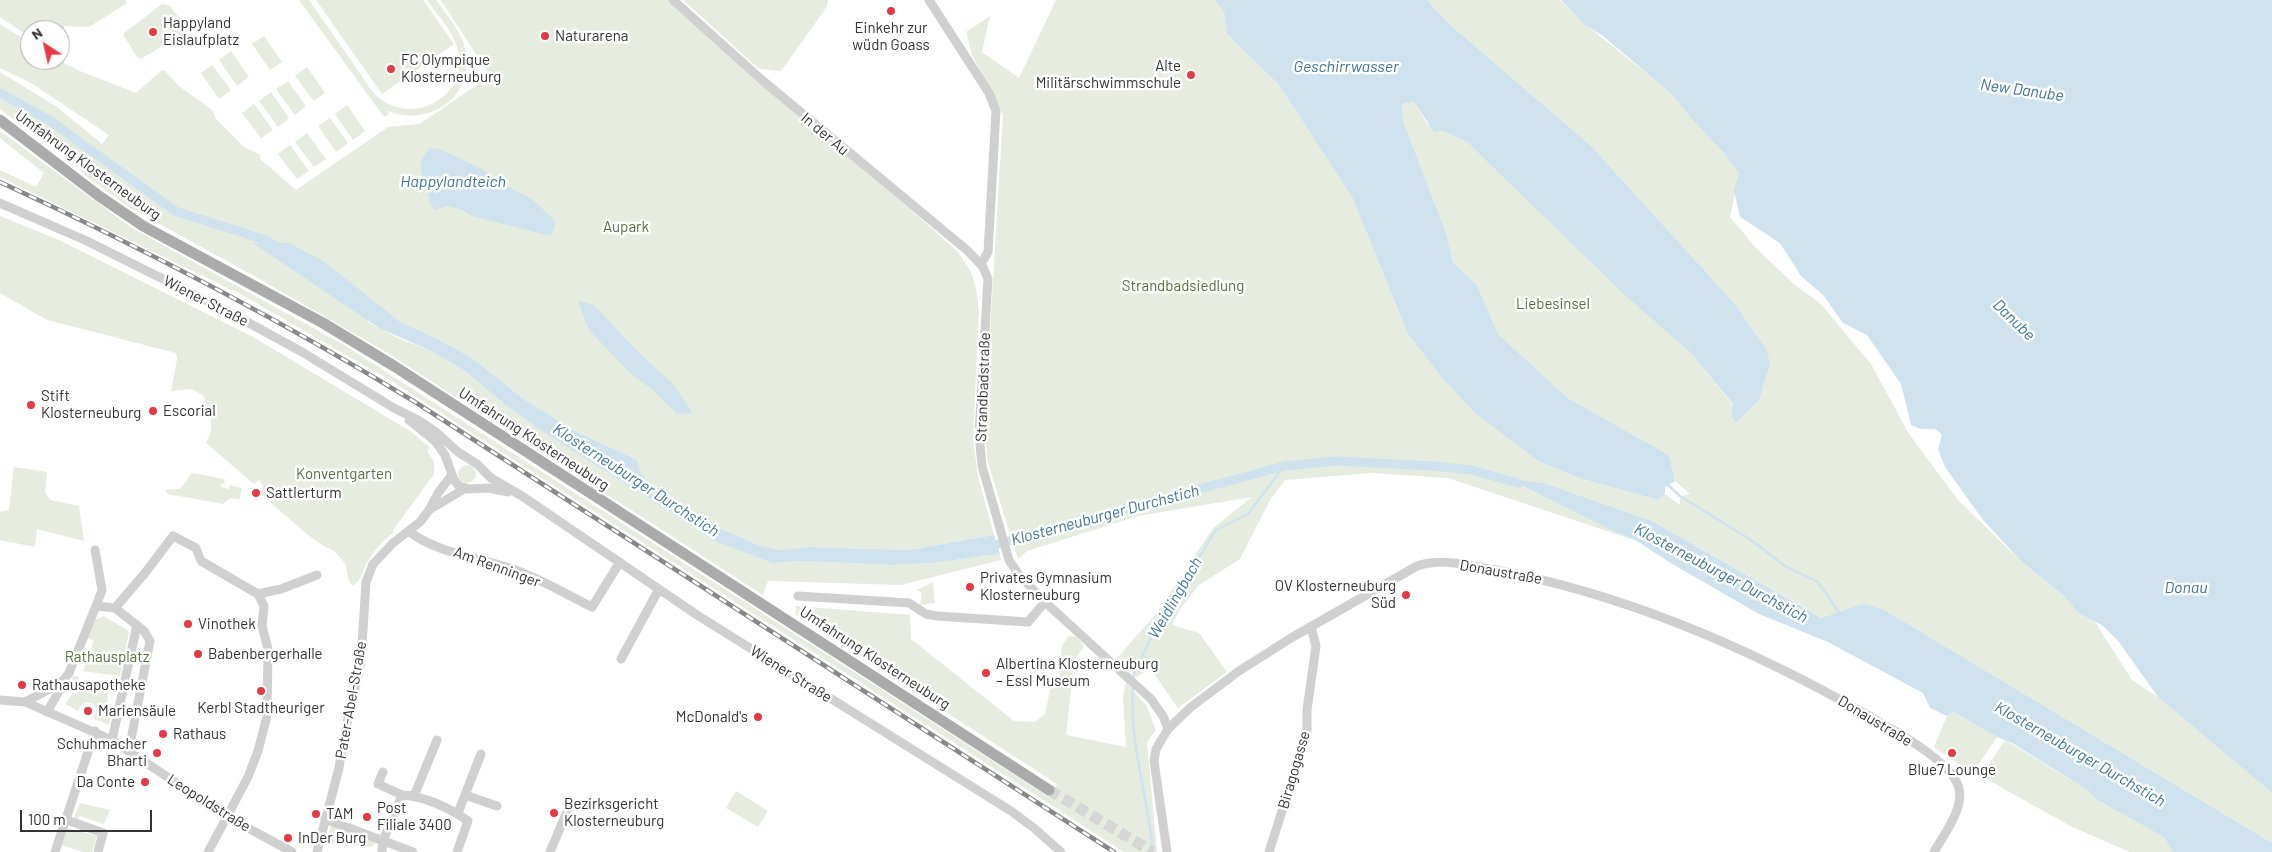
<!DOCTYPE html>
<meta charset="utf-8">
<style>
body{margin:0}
#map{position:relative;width:2272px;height:852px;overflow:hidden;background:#fff;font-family:Barlow,sans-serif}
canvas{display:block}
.north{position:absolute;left:20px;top:20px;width:50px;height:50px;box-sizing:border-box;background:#fff;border:1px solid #adadad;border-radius:50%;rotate:325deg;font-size:14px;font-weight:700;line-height:20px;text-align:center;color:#333}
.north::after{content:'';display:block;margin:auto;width:18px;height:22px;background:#e63946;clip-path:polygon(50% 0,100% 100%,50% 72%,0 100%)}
.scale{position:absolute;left:20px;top:810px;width:132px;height:22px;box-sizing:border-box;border:2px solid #333;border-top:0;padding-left:6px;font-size:15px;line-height:18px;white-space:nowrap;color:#333;-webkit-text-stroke:4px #fff;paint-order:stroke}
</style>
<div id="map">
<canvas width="2272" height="852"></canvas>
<div class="north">N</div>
<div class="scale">100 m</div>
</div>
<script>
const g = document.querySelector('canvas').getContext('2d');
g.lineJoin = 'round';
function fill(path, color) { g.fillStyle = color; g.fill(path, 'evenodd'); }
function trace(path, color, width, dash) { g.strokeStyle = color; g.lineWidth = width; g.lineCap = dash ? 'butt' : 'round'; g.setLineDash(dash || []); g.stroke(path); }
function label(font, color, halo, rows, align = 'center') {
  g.font = font + ' Barlow,sans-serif'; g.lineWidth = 5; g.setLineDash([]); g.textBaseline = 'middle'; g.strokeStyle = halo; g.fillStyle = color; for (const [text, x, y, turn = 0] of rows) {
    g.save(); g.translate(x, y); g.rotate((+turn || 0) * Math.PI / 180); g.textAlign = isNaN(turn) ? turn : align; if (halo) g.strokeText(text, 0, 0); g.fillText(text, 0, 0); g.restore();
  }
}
fill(new Path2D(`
 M 0,0 L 125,0 L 127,3 L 89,27 L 65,26 L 60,33 L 60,30 L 30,30 L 30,37 L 0,17 Z
 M 299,0 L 309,0 C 325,23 341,46 357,69 C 365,80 372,94 383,101 C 417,123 464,97 459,56 C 457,35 439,17 427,0 L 436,0 C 447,16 463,33 466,53 C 473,99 428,127 388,111 L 389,114 L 384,117 Z
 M 316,0 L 423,0 L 454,44 L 382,94 Z
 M 441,0 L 669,0 C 761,89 863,165 958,252 L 971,272 L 976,289 L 979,311 L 973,439 L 978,476 L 994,535 L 909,550 L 808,547 L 781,550 L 761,546 L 712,525 L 656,489 L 641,474 L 637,460 L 573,430 L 525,400 L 472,358 L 436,338 L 400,322 L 370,301 L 368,322 L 398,338 L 431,351 L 465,371 L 508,407 L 548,435 L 717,542 L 772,563 L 803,561 L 892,565 L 932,563 L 1000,554 L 1001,560 L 901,585 L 768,581 L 763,595 L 386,352 L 256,277 L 129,207 L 86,176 L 57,146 L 57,137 L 44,126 L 23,127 L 0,109 L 0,72 L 57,107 L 102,144 L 109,135 L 31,83 L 0,68 L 0,24 L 30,43 L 30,60 L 58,60 L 80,71 L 136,93 L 162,70 L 165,71 L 179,86 L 212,110 L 216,119 L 244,147 L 260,155 L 260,159 L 296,190 L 388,127 L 420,124 L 490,76 Z
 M 683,0 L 828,0 L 826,8 L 781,71 L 759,69 Z
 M 1056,0 L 1215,0 L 1224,10 L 1227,34 L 1279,85 L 1352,197 L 1408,334 L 1438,373 L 1540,462 L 1579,478 L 1658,500 L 1665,494 L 1680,505 L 1680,496 L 1690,494 L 1675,481 L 1669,455 L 1569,399 L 1498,334 L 1477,285 L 1453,262 L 1445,230 L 1403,121 L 1402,104 L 1414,102 L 1427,124 L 1467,142 L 1690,352 L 1733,405 L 1731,416 L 1766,349 L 1735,304 L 1592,147 L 1446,21 L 1427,0 L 1560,0 C 1594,35 1635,62 1672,94 C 1696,115 1719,147 1739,173 L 1730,217 L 1756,248 L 1795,285 L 1821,304 L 1871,364 L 1909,434 L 1958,500 L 2021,561 L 2064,596 L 2079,614 L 2095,622 L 2132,680 L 2158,697 L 2272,793 L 2272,843 L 1883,609 L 1862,604 L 1823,618 L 1652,521 L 1544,483 L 1509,480 L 1607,528 L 1637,541 L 1448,478 L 1372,473 L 1285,480 L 1270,500 L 1240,559 L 1199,585 L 1180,609 L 1172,625 L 1199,633 L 1227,672 L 1178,708 L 1150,668 L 1137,677 L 1116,659 L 1157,613 L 1213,528 L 1252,497 L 1138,516 L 1027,551 L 1018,559 L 987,460 L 985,415 L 1003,115 L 972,55 L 966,32 L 990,16 L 982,52 L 1019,78 Z
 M 162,4 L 170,6 C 176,15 186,23 182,34 L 141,59 L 137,57 L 123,34 Z
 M 264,36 L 282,62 L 270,70 L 252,44 Z
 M 231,51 L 249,77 L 237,86 L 219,60 Z
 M 212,65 L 231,90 L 219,99 L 201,73 Z
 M 307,67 L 325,93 L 314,101 L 295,76 Z
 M 288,81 L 306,106 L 295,115 L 276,89 Z
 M 271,92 L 289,118 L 278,127 L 259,101 Z
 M 254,104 L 273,130 L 261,138 L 242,113 Z
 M 347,105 L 365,131 L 353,140 L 335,114 Z
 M 330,118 L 348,143 L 336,152 L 318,126 Z
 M 0,131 L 132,228 L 344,345 L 1049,797 L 1057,784 L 796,615 L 796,606 L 910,615 L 911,639 L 1014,721 L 1035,722 L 1045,714 L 1051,686 L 1059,686 L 1062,645 L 1069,636 L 1076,637 L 1084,646 L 1074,661 L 1066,735 L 1126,747 L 1123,696 L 1126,682 L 1146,705 L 1156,730 L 1147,742 L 1157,852 L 1124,852 L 393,382 L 244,296 L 0,177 L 0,170 L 36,187 L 44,173 L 0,138 Z
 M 307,133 L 326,159 L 314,167 L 295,142 Z
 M 290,145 L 309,171 L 297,179 L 278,154 Z
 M 0,216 L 61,241 L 253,337 L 410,431 L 430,448 L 427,451 L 434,462 L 434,474 L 393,530 L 393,533 C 383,541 374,550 367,563 C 362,572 362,579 353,586 L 349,581 L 345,563 L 334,551 L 322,545 L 303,531 L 261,494 L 263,486 L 259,480 L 254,484 L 206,443 L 211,432 L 211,418 L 204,396 L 192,389 L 171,391 L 177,359 L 176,353 L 47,320 L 0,293 Z
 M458 474a9 9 0 1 1 18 0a9 9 0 1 1-18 0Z
 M 14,467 L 47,472 L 45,492 L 50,500 L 79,506 L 84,541 L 37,529 L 35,547 L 0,540 L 0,512 L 9,510 Z
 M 192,473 L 224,479 L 225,483 L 221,484 L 221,487 L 229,489 L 230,485 L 242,488 L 240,499 L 230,498 L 223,504 L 168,494 L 165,490 L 180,489 Z
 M 933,582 L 935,603 L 920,605 L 922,593 L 917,590 Z
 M 103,616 L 126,629 L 129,632 L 120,676 L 83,671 L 94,641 L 87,638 L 93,621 Z
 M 73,676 L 79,677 L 77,686 L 108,693 L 106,715 L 110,720 L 109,725 L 93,718 L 97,710 L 92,703 L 86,702 L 81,705 L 78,711 L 65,704 L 77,686 L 70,683 Z
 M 1954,712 L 1997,737 L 1972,774 L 1934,747 L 1947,716 Z
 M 2005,740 L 2089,791 L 2104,804 L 2111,805 L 2164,837 L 2173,852 L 2130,852 L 2072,827 L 1981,776 Z
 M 736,791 L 768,811 L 758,827 L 726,808 Z
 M 80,803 L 110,810 L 104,824 L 80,816 L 77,822 L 73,820 Z
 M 334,825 L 376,843 L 371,847 L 331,844 L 327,840 L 330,827 Z
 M 68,828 L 97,836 L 92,852 L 83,852 L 62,845 Z`), '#e6ecdf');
fill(new Path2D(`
 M 1215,0 L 1427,0 L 1446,21 L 1592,147 L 1735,304 L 1766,349 L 1770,363 L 1759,400 L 1736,423 L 1731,416 L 1733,404 L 1690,352 L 1626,296 L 1467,142 L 1443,131 L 1434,132 L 1414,102 L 1402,104 L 1403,121 L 1445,230 L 1453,262 L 1477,285 L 1498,334 L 1569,399 L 1669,455 L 1675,481 L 1665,487 L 1665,494 L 1658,500 L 1579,478 L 1540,462 L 1474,412 L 1438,373 L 1408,334 L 1352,197 L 1279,85 L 1227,34 L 1224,11 Z
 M 1561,0 L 2272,0 L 2272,793 L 2158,697 L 2119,642 L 2102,625 L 2079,614 L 2064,596 L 2021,561 L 1983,520 L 1945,467 L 1938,449 L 1942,435 L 1936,429 L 1921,429 L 1911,425 L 1901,384 L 1867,335 L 1843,323 L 1824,296 L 1801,276 L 1780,243 L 1740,217 L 1734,191 L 1739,173 L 1723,152 L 1692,119 L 1673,95 L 1603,36 L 1584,24 Z
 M 430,148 L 439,149 L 480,168 L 510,188 L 532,199 L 556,222 L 551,236 L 472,216 L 461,209 L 447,206 L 435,210 L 429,202 C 430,177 409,171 430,148 Z
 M 253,243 L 289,243 L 323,261 L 400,322 L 436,338 L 472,358 L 525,400 L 573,430 L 637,460 L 641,474 L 656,489 L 712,525 L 761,546 L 781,550 L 808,547 L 909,550 L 994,535 L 1000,554 L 932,563 L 892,565 L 803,561 L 772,563 L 717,542 L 548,435 L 508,407 L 465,371 L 431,351 L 379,328 Z
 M 578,301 L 594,305 L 638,352 L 674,385 L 693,413 L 677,414 L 653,390 L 630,373 L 589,330 Z
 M 1508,479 L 1544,483 L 1652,521 L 1822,618 L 1862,604 L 1883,609 L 2272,843 L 2272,852 L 2173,852 L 2164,837 L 2096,799 L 2089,791 L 2012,743 L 1997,737 L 1954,712 L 1947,716 L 1930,708 L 1923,693 L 1828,642 L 1759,614 L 1669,562 L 1637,541 L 1607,528 Z`), '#cfe2ee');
trace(new Path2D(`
 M 1667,484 L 1680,496 L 1751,540 L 1785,566 L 1818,582 L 1841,615
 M 1133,680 L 1134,674 L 1159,621 L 1216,530 L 1248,514 L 1284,466
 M 1133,685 C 1129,746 1148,794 1153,852`), '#cfe2ee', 2.5);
trace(new Path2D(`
 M 0,93 L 49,120 L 175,211 L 266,240 L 281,249
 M 987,547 L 1284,466 L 1336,461 L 1433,466 L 1472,470 L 1518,483`), '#cfe2ee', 9);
trace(new Path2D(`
 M 1049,790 L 1153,852`), '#d6d6d6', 11, [11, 5.5]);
trace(new Path2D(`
 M 673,0 L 762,80 L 968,251 L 983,267 L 988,279 L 979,433 L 982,466 L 1009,560 L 1019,575 L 1045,602 L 1151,699 L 1163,716 L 1168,729
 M 929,0 L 989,93 L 996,111 L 988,252 L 981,264
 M 0,203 L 87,241 L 229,312 L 302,352 L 394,408 L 418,420 L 436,432 L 458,452 L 477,464 L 491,478 L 522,496 L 697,615 L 1011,811 L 1034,828 L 1061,852
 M 409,420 L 435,441 L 445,455 L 454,480 L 459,486 L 468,489 L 489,488 L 508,492
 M 429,510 L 466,488
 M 409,531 C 434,553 487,559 518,571 C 544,581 568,595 592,607 L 620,562
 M 95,550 L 102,590 L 96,606
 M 798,596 L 909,603 L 926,614 L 937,616 L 1028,622 L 1045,602
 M 115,608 L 145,573 L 173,536 L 196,548 L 201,561 L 258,594 L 281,589 L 317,575
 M 621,659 L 659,589
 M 0,700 L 25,702 L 112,740 L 226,816 L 292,852
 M 25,702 L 61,683 L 69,673 L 96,606 L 115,608 L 144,631 L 150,641 L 129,750
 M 47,712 L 61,688 L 61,683
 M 112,740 L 137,625
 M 383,772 L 378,784 L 402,795
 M 465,795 L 497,806
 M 414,796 L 437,740
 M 458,813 L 481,754
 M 325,819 L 413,852
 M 67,820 L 103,833 L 98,852
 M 55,852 L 95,731
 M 208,852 L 248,777 L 258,751 L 267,716 L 268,649 L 262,626 L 264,606 L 258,594
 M 317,852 L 339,768 L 344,737 L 361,662 L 366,582 L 373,564 L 393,543 L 420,522 L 429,510 L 438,493 L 452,475
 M 382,852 L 383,841 L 402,795 C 424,796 450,808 468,821 L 457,852
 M 550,852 L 568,809
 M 1167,852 L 1154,761 L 1156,749 L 1168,729 L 1191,707 L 1239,671 L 1291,638 L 1417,566 C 1441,557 1471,566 1496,570 C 1629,595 1754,650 1871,717 C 1894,730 1946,759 1957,783 C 1968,804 1944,834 1934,852
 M 1269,852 L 1307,732 L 1307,710 L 1316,646 L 1311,627`), '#d0d0d0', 9);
trace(new Path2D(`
 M 0,120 L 99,196 L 143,226 L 323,323 L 394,366 L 1049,790`), '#ababab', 11);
const rail = new Path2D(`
 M 0,182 C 143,248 281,320 415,402 L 1114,852`);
trace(rail, '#888', 4.5);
trace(rail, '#fff', 2.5, [8]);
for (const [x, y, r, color] of [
 [891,11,5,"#e63946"],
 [153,32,5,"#e63946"],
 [545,36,5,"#e63946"],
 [391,69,5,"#e63946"],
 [1191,75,5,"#e63946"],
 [31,405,5,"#e63946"],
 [153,411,5,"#e63946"],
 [256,493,5,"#e63946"],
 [970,587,5,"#e63946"],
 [1406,595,5,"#e63946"],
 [188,624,5,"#e63946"],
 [198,654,5,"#e63946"],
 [986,673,5,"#e63946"],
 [22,685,5,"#e63946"],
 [261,691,5,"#e63946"],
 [88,711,5,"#e63946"],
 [758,717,5,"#e63946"],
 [163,734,5,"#e63946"],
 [157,753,5,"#e63946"],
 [1952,753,5,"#e63946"],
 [145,782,5,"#e63946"],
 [554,813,5,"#e63946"],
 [316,814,5,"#e63946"],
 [367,817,5,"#e63946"],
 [288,838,5,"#e63946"]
]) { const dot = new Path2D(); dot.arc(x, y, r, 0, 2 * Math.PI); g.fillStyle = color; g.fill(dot); trace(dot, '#fff', 2); }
label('15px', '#333', '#fff', [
 ["Happyland",163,23],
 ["Eislaufplatz",163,40],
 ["Einkehr zur",891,28,"center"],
 ["wüdn Goass",891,45,"center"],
 ["Naturarena",555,36],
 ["FC Olympique",401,60],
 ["Klosterneuburg",401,77],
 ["Alte",1181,66,"right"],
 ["Militärschwimmschule",1181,83,"right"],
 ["Stift",41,396],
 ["Klosterneuburg",41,413],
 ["Escorial",163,411],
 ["Sattlerturm",266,493],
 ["Privates Gymnasium",980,578],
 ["Klosterneuburg",980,595],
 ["OV Klosterneuburg",1396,586,"right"],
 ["Süd",1396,603,"right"],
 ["Vinothek",198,624],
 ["Babenbergerhalle",208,654],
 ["Albertina Klosterneuburg",996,664],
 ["– Essl Museum",996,681],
 ["Rathausapotheke",32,685],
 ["Kerbl Stadtheuriger",261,708,"center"],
 ["Mariensäule",98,711],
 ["McDonald's",748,717,"right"],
 ["Rathaus",173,734],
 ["Schuhmacher",147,744,"right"],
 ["Bharti",147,761,"right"],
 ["Blue7 Lounge",1952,770,"center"],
 ["Da Conte",135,782,"right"],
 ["Bezirksgericht",564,804],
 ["Klosterneuburg",564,821],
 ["Post",377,808],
 ["Filiale 3400",377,825],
 ["TAM",326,814],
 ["InDer Burg",298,838]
], 'left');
label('15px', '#333', '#fff', [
 ["In der Au",825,134,40],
 ["Umfahrung Klosterneuburg",88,165,36],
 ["Wiener Straße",206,301,27],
 ["Strandbadstraße",983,387,-88],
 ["Umfahrung Klosterneuburg",534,439,33],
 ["Am Renninger",497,567,20],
 ["Donaustraße",1501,572,10],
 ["Umfahrung Klosterneuburg",875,658,33],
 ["Wiener Straße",791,674,32],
 ["Pater-Abel-Straße",351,700,-80],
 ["Donaustraße",1875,721,31],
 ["Biragogasse",1294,770,-74],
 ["Leopoldstraße",209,803,32]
]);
label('15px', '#56703f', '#fff', [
 ["Aupark",626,227],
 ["Strandbadsiedlung",1183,286],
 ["Liebesinsel",1553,304],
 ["Konventgarten",344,474],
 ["Rathausplatz",107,657]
]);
label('italic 16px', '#3f7597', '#fff', [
 ["Geschirrwasser",1346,67],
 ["New Danube",2022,90,8],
 ["Happylandteich",453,182],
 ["Danube",2014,320,44],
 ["Klosterneuburger Durchstich",636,480,33],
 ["Klosterneuburger Durchstich",1105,515,-15],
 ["Klosterneuburger Durchstich",1721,573,28],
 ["Donau",2186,588],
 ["Weidlingbach",1175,598,-60],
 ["Klosterneuburger Durchstich",2080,754,30]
]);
</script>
